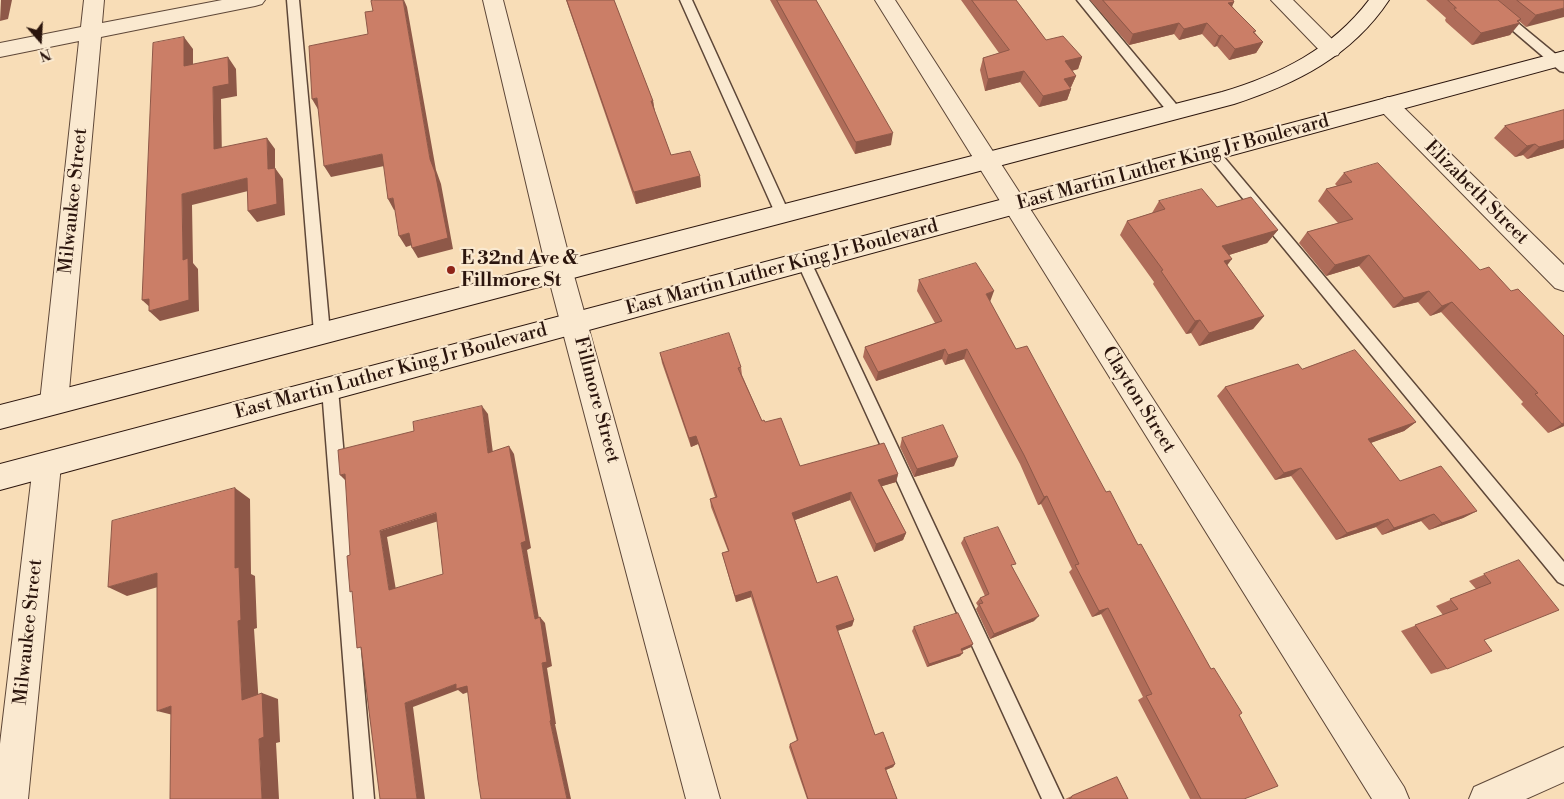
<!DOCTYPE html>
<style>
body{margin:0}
#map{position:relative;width:1564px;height:799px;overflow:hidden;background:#f8ddb7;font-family:"Libre Bodoni",serif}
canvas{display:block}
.north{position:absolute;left:15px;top:15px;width:50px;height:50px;-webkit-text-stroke:4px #fae9d0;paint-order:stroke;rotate:161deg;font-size:14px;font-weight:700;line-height:20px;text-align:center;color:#2b150d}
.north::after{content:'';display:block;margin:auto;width:18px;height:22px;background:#2b150d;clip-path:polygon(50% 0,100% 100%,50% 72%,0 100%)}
</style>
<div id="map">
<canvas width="1564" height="799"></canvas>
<div class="north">N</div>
</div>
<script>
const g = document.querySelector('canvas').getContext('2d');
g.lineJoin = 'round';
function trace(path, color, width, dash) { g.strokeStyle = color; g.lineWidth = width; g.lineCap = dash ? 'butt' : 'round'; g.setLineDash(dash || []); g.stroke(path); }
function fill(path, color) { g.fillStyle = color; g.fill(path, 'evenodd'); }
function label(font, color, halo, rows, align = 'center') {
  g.font = font + ' "Libre Bodoni",serif'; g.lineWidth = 4.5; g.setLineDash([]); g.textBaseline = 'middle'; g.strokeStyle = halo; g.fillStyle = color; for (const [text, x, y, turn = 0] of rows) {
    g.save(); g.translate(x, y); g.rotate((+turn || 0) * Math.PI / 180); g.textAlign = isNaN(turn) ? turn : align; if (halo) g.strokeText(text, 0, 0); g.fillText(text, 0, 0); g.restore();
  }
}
const lane = new Path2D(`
 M 287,0 L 299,0 L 330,333 L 327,338 L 322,339 L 317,338 L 314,333 Z
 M 680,0 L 692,0 L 790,215 L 788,219 L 783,220 L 778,219 L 776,215 Z
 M 1077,0 L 1089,0 L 1181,110 L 1183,113 L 1181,116 L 1171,116 Z
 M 1477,0 L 1490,0 L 1564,61 L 1564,72 L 1560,71 Z
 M 1213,148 L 1218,150 L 1564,562 L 1564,585 L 1558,582 L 1208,156 L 1206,153 L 1208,150 Z
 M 804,256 L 809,258 L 811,262 L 1063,799 L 1042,799 L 797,262 L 799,258 Z
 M 330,382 L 336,384 L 338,389 L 374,799 L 354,799 L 322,389 L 324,384 Z`);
const street = new Path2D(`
 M 84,0 L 104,0 L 102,23 L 222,0 L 265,0 L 262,4 L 255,6 L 101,37 L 68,402 L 64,410 L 54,414 L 44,410 L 40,402 L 79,41 L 0,57 L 0,43 L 81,27 Z
 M 483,0 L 503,0 L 573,272 L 720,799 L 686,799 L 547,272 Z
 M 875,0 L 895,0 L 1404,787 L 1409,799 L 1372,799 Z
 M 1271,0 L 1293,0 L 1338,45 L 1341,50 L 1338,55 L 1331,57 L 1324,55 Z
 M 1388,97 L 1396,100 L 1564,265 L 1564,291 L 1555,288 L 1380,110 L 1377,105 L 1380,100 Z
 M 47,452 L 57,456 L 61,465 L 28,799 L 0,799 L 0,744 L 33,465 L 37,456 Z
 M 1564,747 L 1564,782 L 1526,799 L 1469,799 L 1474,787 Z`);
const secondary = new Path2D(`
 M 1369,0 L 1389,0 C 1352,56 1296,84 1234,104 L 0,429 L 0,405 L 1222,92 C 1279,75 1332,49 1369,0 Z
 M 1564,51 L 1564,65 L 0,490 L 0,464 Z`);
trace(lane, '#5e4738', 3);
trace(street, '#5e4738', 2);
trace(secondary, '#2b150d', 2);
fill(lane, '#fae9d0');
fill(street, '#fae9d0');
fill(secondary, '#fae9d0');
fill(new Path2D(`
 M 566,0 L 614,0 L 653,101 L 655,112 L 671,155 L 700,176 L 701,187 L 636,204 Z
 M 770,0 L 816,0 L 891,145 L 855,154 Z
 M 961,0 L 1016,0 L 1046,40 L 1082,57 L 1078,69 L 1072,71 L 1076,76 L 1071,87 L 1070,88 L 1071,89 L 1067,100 L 1039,107 L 1020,82 L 985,91 L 980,70 L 983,58 L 999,53 Z
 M 1090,0 L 1233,0 L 1234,2 L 1232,6 L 1263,42 L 1256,53 L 1229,60 L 1217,46 L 1214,47 L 1202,34 L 1179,40 L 1174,34 L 1129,45 Z
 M 1426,0 L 1564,0 L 1526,27 L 1519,21 L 1510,35 L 1472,45 L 1446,22 L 1445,20 L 1446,18 Z
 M 1564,110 L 1564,148 L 1527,159 L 1523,155 L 1515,157 L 1494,138 L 1505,126 Z
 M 1344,173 L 1480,270 L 1511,291 L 1564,336 L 1564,426 L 1548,433 L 1521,404 L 1523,402 L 1441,312 L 1430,316 L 1418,302 L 1393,308 L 1359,266 L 1326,276 L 1299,243 L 1307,232 L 1338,223 L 1318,201 L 1326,189 L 1337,186 L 1335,184 Z
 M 1159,201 L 1217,207 L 1278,230 L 1267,243 L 1229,255 L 1227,265 L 1264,316 L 1253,329 L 1199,346 L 1191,333 L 1186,334 L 1153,284 L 1154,282 L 1120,235 L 1127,221 L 1152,213 Z
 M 919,280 L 990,302 L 1016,349 L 1138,545 L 1211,669 L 1239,715 L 1244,799 L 1190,799 L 1138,700 L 1143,697 L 1101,614 L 1092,617 L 1069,572 L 1072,569 L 1041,504 L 1038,505 L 1020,464 L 964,359 L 945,365 L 942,359 L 876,381 L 863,357 L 865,347 L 935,323 L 917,291 Z
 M 660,353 L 741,367 L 742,375 L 762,421 L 765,422 L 800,466 L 898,474 L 896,482 L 882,486 L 906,533 L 903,540 L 874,552 L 850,500 L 795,520 L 817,583 L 854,620 L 852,626 L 837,631 L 875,735 L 895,764 L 893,767 L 886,770 L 897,799 L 807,799 L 789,747 L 790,744 L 797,741 L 751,597 L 736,602 L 722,553 L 728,551 L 711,507 L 710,499 L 715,497 L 698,444 L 691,447 L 662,363 Z
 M 1302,369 L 1416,422 L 1404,431 L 1370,443 L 1400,481 L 1477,511 L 1463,518 L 1429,530 L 1421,521 L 1382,535 L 1376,527 L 1336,540 L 1291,476 L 1275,480 L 1217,396 L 1225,387 Z
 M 902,438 L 954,466 L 914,477 L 900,447 Z
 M 964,538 L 1013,568 L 1034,621 L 990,639 L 976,609 L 978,606 L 976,603 L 980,598 L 985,596 L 961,543 Z
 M 1519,560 L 1484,640 L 1447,669 L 1431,674 L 1401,631 L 1443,615 L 1436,606 L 1476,589 L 1469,581 Z
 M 914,627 L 973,644 L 971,647 L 962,651 L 960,656 L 927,667 L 912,631 Z
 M 1117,777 L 1128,799 L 1065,799 L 1109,780 Z`), '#af6c59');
fill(new Path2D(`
 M 1,0 L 12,0 L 8,19 L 0,21 Z
 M 403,0 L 404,0 L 407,7 L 436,170 L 441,184 L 453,249 L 418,258 L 412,248 L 430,159 Z
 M 1234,2 L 1229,13 L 1228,3 Z
 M 1564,8 L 1564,17 L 1526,27 L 1536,15 Z
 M 1521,19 L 1517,24 L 1520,23 L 1510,35 L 1472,45 L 1481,33 Z
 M 1179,23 L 1174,34 L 1129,45 L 1133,34 Z
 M 1207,23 L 1202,34 L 1179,40 L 1184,29 Z
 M 1222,35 L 1217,46 L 1214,47 L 1219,36 Z
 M 184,37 L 193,49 L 193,78 L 184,66 Z
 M 1263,42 L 1256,53 L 1229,60 L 1235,49 Z
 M 228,57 L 236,69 L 237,96 L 221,99 L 222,160 L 214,149 L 213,87 Z
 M 1082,57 L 1078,69 L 1061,73 L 1065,61 Z
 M 1024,71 L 1020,82 L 985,91 L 988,79 Z
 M 1076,76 L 1071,87 L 1060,90 L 1064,79 Z
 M 1071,89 L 1067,100 L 1039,107 L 1043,96 Z
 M 317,98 L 319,111 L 312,99 Z
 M 651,101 L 653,101 L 655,113 Z
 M 893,133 L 891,145 L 855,154 L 856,142 Z
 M 267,138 L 275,149 L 275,168 L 283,179 L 285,215 L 257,222 L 248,211 L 268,169 Z
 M 1564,140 L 1564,148 L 1527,159 L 1539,147 Z
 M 1535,144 L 1523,155 L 1515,157 L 1527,146 Z
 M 382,154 L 389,165 L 331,177 L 324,166 Z
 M 700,176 L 701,187 L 636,204 L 634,192 Z
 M 247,178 L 256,189 L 192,205 L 193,263 L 198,269 L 199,311 L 160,321 L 149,311 L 153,310 L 142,300 L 183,260 L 182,194 Z
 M 393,198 L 399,209 L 394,210 L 388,199 Z
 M 1278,230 L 1267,243 L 1213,260 L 1222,246 Z
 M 409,233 L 415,244 L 406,247 L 399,236 Z
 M 1369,255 L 1359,266 L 1326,276 L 1335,265 Z
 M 1232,259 L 1222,272 L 1224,261 Z
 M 994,291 L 990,302 L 986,294 Z
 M 1429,291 L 1418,302 L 1393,308 L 1404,298 Z
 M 1452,302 L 1441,312 L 1430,316 L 1442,306 Z
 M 1264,316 L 1253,329 L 1199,346 L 1209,333 Z
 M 1200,320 L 1191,333 L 1186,334 L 1195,321 Z
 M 945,349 L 942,359 L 876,381 L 878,372 Z
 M 967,349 L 964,359 L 945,365 L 948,355 Z
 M 482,406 L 488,414 L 494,461 L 488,453 Z
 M 1416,422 L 1404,431 L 1357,448 L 1368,439 Z
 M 1564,423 L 1564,426 L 1548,433 L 1562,424 Z
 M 696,436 L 698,444 L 691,447 L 689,438 Z
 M 509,446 L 514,454 L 531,548 L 527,550 L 540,624 L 535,619 L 521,543 Z
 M 958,457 L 954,466 L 914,477 L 917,469 Z
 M 1301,468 L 1291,476 L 1275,480 L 1284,473 Z
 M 345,474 L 348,483 L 340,475 Z
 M 898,474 L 896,482 L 876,488 L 878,480 Z
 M 235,488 L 250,499 L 251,574 L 255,576 L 257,628 L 254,629 L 259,706 L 242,700 L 235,568 Z
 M 851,492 L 850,500 L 792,521 L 792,513 Z
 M 1047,496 L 1041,504 L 1038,505 L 1044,497 Z
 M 1477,511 L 1463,518 L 1429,530 L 1442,523 Z
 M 436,513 L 442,520 L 387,537 L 397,596 L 389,590 L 380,531 Z
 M 1434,514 L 1421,521 L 1382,535 L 1394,528 Z
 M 1388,519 L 1376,527 L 1336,540 L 1347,533 Z
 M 906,533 L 903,540 L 874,552 L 876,544 Z
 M 157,573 L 175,582 L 127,596 L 108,587 Z
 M 751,591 L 751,597 L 736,602 L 735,596 Z
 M 1108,608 L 1101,614 L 1092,617 L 1099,611 Z
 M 1039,616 L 1034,621 L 990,639 L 994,634 Z
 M 540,617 L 545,623 L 552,666 L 547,668 L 556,724 L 555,724 L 571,799 L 567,799 L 550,721 L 542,663 Z
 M 854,620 L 852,626 L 834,632 L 836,626 Z
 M 973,644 L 971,647 L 959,652 L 961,649 Z
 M 963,653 L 960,656 L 927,667 L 929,664 Z
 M 456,684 L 467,686 L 474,690 L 463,694 L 458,690 L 413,707 L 425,799 L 417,799 L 405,703 Z
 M 262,693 L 278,699 L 280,742 L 276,743 L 279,799 L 262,799 L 259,739 Z
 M 171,706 L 177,716 L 157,711 Z
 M 895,764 L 893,767 L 883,771 L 885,768 Z`), '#8e5848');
const building = new Path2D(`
 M 374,0 L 403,0 L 430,159 L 435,172 L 448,238 L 412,248 L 409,233 L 399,236 L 393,198 L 388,199 L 382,154 L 324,166 L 317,98 L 312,99 L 309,46 L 368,34 L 365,12 L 373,11 L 371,1 Z
 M 567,0 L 614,0 L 653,101 L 651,101 L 671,155 L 690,151 L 700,176 L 634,192 Z
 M 777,0 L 816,0 L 893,133 L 856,142 Z
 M 972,0 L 1016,0 L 1046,40 L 1063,36 L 1082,57 L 1065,61 L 1076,76 L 1064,79 L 1071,89 L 1043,96 L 1024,71 L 988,79 L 983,58 L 1009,50 Z
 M 1103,0 L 1233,0 L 1234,2 L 1228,3 L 1256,31 L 1253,32 L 1263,42 L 1235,49 L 1222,35 L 1219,36 L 1207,23 L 1184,29 L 1179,23 L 1133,34 Z
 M 1448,0 L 1498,0 L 1521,19 L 1517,21 L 1520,23 L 1481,33 L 1455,10 L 1454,8 L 1456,8 Z
 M 1517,0 L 1564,0 L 1564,8 L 1536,15 Z
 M 184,37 L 184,66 L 228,57 L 229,84 L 213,87 L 214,149 L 267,138 L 268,169 L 275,168 L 277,204 L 248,211 L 247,178 L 182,194 L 183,260 L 188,258 L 189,300 L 149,311 L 149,299 L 142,300 L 153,43 Z
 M 1564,110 L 1564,140 L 1539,147 L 1535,144 L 1527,146 L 1505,126 Z
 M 1378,163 L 1480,270 L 1489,267 L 1511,291 L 1518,289 L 1564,336 L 1564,423 L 1562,424 L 1535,394 L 1538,393 L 1452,302 L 1442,306 L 1429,291 L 1404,298 L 1369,255 L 1335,265 L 1307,232 L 1353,219 L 1326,189 L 1352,182 L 1344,173 Z
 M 1202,189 L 1217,207 L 1251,197 L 1278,230 L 1222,246 L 1232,259 L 1224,261 L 1264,316 L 1209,333 L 1200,320 L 1195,321 L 1161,271 L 1163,270 L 1127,221 L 1165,209 L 1159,201 Z
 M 976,263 L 994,291 L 986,294 L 1016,349 L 1027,346 L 1106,492 L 1110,491 L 1138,545 L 1141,544 L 1211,669 L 1214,668 L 1242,713 L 1239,715 L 1278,786 L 1244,799 L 1201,799 L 1146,696 L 1152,694 L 1108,608 L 1099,611 L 1075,565 L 1079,564 L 1047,496 L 1044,497 L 1024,455 L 967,349 L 948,355 L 945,349 L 878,372 L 865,347 L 942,321 L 919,280 Z
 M 729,333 L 741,367 L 738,368 L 762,421 L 764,420 L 765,422 L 781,418 L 800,466 L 884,443 L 898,474 L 878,480 L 906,533 L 876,544 L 851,492 L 792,513 L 817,583 L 837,576 L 854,620 L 836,626 L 875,735 L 883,732 L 895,764 L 885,768 L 897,799 L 808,799 L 790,744 L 798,740 L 751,591 L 735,596 L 722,553 L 729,551 L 710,499 L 717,497 L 696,436 L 689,438 L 660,353 Z
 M 1355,350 L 1416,422 L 1368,439 L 1400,481 L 1441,466 L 1477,511 L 1442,523 L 1434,514 L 1394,528 L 1388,519 L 1347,533 L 1301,468 L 1284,473 L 1225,387 L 1298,364 L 1302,369 Z
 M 482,406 L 488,453 L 509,446 L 526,541 L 521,543 L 535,619 L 540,617 L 547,662 L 542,663 L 551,720 L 550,721 L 567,799 L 481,799 L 478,780 L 467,686 L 456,689 L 456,684 L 405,703 L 417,799 L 380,799 L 361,647 L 357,648 L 352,591 L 350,592 L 347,556 L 350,555 L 345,474 L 340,475 L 338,450 L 414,431 L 413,422 ZM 436,513 L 443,574 L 389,590 L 380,531 Z
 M 943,425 L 958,457 L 917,469 L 902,438 Z
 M 235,488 L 235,568 L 239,567 L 241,620 L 238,621 L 242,700 L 262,693 L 264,737 L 259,739 L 262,799 L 170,799 L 171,706 L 157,711 L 157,573 L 108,587 L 112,521 Z
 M 998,527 L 1016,564 L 1011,565 L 1039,616 L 994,634 L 979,604 L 983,603 L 980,598 L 989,594 L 964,538 Z
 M 1519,560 L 1559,610 L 1484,640 L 1492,651 L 1447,669 L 1415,625 L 1458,609 L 1450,599 L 1491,583 L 1484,574 Z
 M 958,613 L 973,644 L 961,649 L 963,653 L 929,664 L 914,627 Z
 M 1117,777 L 1128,799 L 1069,799 L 1071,798 L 1072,796 Z`);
fill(building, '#cb7e67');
trace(building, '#8e5848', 1);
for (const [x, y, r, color] of [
 [451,270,5,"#8f2418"]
]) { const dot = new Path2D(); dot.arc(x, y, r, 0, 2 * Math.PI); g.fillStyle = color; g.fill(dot); trace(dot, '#fae9d0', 2); }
label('19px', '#2b150d', '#fae9d0', [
 ["East Martin Luther King Jr Boulevard",1173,163,-15],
 ["Elizabeth Street",1476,193,45],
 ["Milwaukee Street",74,201,-84],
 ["East Martin Luther King Jr Boulevard",782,268,-15],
 ["East Martin Luther King Jr Boulevard",391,372,-15],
 ["Fillmore Street",596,400,75],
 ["Clayton Street",1138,400,58],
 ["Milwaukee Street",29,632,-84]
]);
label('bold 19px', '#2b150d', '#fae9d0', [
 ["E 32nd Ave &",461,259],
 ["Fillmore St",461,281]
], 'left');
</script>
